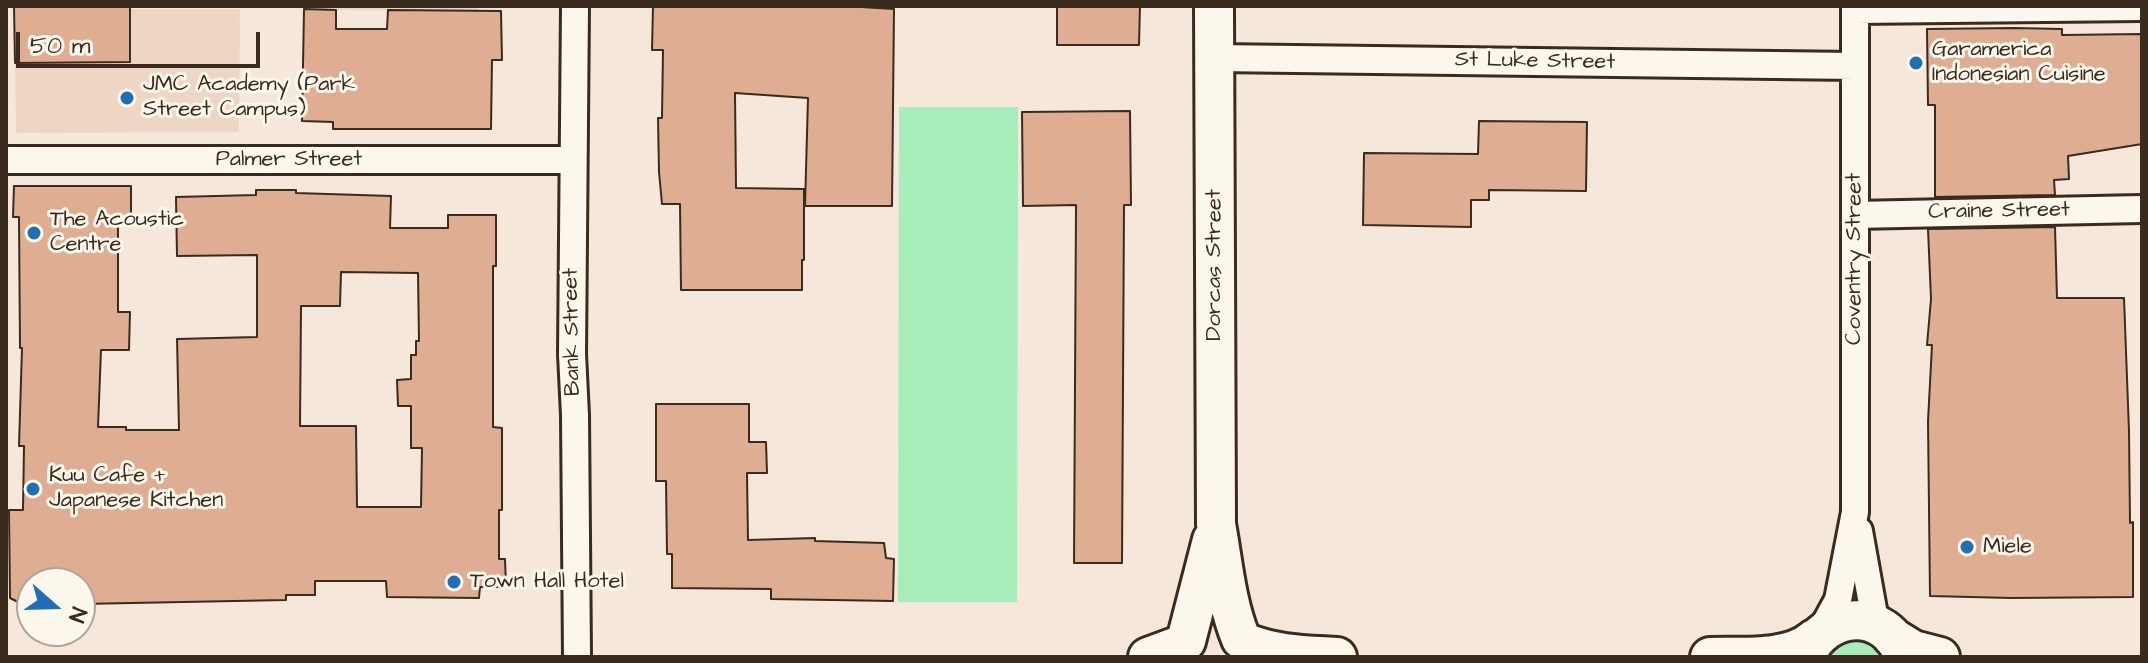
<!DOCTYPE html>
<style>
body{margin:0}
#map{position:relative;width:2148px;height:663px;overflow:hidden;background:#f5e8da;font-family:"Architects Daughter",sans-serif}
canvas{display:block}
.frame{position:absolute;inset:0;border:8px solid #3b2a1e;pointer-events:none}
.north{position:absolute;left:16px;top:567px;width:80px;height:80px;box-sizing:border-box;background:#fbf7ec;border:2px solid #aea59a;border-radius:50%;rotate:110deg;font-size:22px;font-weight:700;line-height:32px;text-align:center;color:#3b2a1e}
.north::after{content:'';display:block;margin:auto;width:28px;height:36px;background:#1f6fb2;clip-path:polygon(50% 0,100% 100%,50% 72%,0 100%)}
.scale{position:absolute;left:16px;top:32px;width:244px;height:36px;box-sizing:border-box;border:4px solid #3b2a1e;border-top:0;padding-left:10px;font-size:24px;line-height:28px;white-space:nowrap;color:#3b2a1e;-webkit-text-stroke:6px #fbf7ec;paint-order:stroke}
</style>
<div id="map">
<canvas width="2148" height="663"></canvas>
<div class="frame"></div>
<div class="north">N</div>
<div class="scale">50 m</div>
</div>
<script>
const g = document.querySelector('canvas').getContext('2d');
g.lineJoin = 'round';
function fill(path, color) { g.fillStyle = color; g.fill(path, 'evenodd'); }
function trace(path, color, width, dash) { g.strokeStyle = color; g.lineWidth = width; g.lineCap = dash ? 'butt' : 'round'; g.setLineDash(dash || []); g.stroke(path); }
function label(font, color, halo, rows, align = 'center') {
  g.font = font + ' "Architects Daughter",sans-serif'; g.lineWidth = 6; g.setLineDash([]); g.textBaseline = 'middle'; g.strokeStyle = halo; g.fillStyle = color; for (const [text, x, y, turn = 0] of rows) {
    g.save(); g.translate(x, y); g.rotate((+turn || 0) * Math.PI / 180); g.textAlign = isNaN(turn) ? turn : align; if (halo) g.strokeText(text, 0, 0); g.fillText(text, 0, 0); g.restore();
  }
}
fill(new Path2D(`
 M 303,6 L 478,6 L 478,11 L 303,10 Z
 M 130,9 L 240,9 L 239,132 L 16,133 L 15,63 L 130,62 Z`), '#eed6c4');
fill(new Path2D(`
 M 899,107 L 1018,107 L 1017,602 L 898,602 Z
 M 1858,640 C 1869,643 1875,648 1882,657 L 1827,657 C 1835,645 1844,641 1858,640 Z`), '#a6edb9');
const building = new Path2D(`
 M 14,6 L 130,6 L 130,62 L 15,63 Z
 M 653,6 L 845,6 L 894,9 L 892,206 L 805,206 L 808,98 L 735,93 L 736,188 L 804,189 L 804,260 L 802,260 L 802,290 L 681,290 L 680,204 L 662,204 L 659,172 L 658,118 L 662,118 L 663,50 L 652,50 Z
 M 1057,6 L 1140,6 L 1139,45 L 1057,45 Z
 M 304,9 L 336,10 L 336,29 L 387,29 L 388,10 L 501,11 L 502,60 L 492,60 L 491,129 L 333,129 L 333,122 L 302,121 Z
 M 2014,28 L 2062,29 L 2062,35 L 2142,34 L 2142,144 L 2068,156 L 2069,179 L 2054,180 L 2055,195 L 1935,197 L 1935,105 L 1928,105 L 1927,29 Z
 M 1130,111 L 1131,205 L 1124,205 L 1122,563 L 1074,563 L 1076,205 L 1023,206 L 1022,112 Z
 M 1479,121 L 1587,122 L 1586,191 L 1489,190 L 1489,200 L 1471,200 L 1471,227 L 1363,225 L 1364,153 L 1478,154 Z
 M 14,186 L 131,186 L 131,217 L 118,217 L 118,312 L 130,312 L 129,350 L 101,350 L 98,427 L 126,427 L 126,430 L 179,430 L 177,339 L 257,337 L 257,255 L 177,256 L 176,197 L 256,195 L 256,190 L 296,190 L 296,193 L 391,196 L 390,228 L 448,228 L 448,215 L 496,215 L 496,266 L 493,266 L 493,427 L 502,428 L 502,510 L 499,510 L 499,559 L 505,559 L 506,587 L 480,587 L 479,598 L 387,597 L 386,581 L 315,581 L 315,595 L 286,595 L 286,600 L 80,604 L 80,583 L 32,583 L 32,603 L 20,603 L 10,598 L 9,510 L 23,510 L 24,446 L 19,446 L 22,348 L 20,348 L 19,217 L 13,217 ZM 341,272 L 418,273 L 419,341 L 416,341 L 416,355 L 411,355 L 411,379 L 397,380 L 398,406 L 411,406 L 411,448 L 422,448 L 421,507 L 357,507 L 356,426 L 300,426 L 301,306 L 340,306 Z
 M 2055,227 L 2057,298 L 2124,298 L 2129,431 L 2130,523 L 2133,522 L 2133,597 L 2011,598 L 1930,596 L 1928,421 L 1932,345 L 1927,345 L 1931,299 L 1928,229 Z
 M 656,404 L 749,404 L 749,442 L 766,442 L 767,473 L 747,473 L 748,540 L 815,538 L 815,541 L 884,543 L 886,558 L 894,559 L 893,601 L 771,599 L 771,589 L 672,588 L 672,554 L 667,554 L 666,481 L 656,481 Z`);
fill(building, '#dfad92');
trace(building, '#3b2a1e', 2);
const street = new Path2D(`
 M 575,6 L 572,354 L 575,415 L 577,657
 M 1855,10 L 2142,7
 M 1215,58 L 1855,66
 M 6,160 L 573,160
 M 1855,215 L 2142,209
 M 1859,531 L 1874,615 L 1885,630
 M 1820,633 L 1838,600 L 1855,512 L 1855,6`);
const secondary = new Path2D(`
 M 1214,6 L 1216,524 C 1223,562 1226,603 1241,639
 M 1892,637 L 1913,650 L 1940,657
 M 1186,641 L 1212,540
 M 1246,643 C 1276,655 1305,655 1337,657
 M 1148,657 L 1183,644
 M 1710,657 C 1742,656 1789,661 1814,639
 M 1805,657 C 1825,610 1886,606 1904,657`);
trace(street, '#3b2a1e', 32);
trace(secondary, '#3b2a1e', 44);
trace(street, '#fbf7ec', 26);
trace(secondary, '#fbf7ec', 38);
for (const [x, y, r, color] of [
 [1916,63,8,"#1f6fb2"],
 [127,98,8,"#1f6fb2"],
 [34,233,8,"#1f6fb2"],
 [33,489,8,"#1f6fb2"],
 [1967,547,8,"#1f6fb2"],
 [454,582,8,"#1f6fb2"]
]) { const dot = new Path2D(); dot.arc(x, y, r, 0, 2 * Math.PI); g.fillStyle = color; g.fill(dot); trace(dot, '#fbf7ec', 3); }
label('22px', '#3b2a1e', '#fbf7ec', [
 ["Garamerica",1932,50],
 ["Indonesian Cuisine",1932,75],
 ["JMC Academy (Park",143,85],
 ["Street Campus)",143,110],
 ["The Acoustic",50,220],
 ["Centre",50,245],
 ["Kuu Cafe +",49,476],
 ["Japanese Kitchen",49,501],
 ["Miele",1983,547],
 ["Town Hall Hotel",470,582]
], 'left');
label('22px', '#3b2a1e', '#fbf7ec', [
 ["St Luke Street",1535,62,1],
 ["Palmer Street",289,160],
 ["Craine Street",1999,212,-1],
 ["Coventry Street",1855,259,-90],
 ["Dorcas Street",1215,265,-90],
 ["Bank Street",573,332,-91]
]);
</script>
